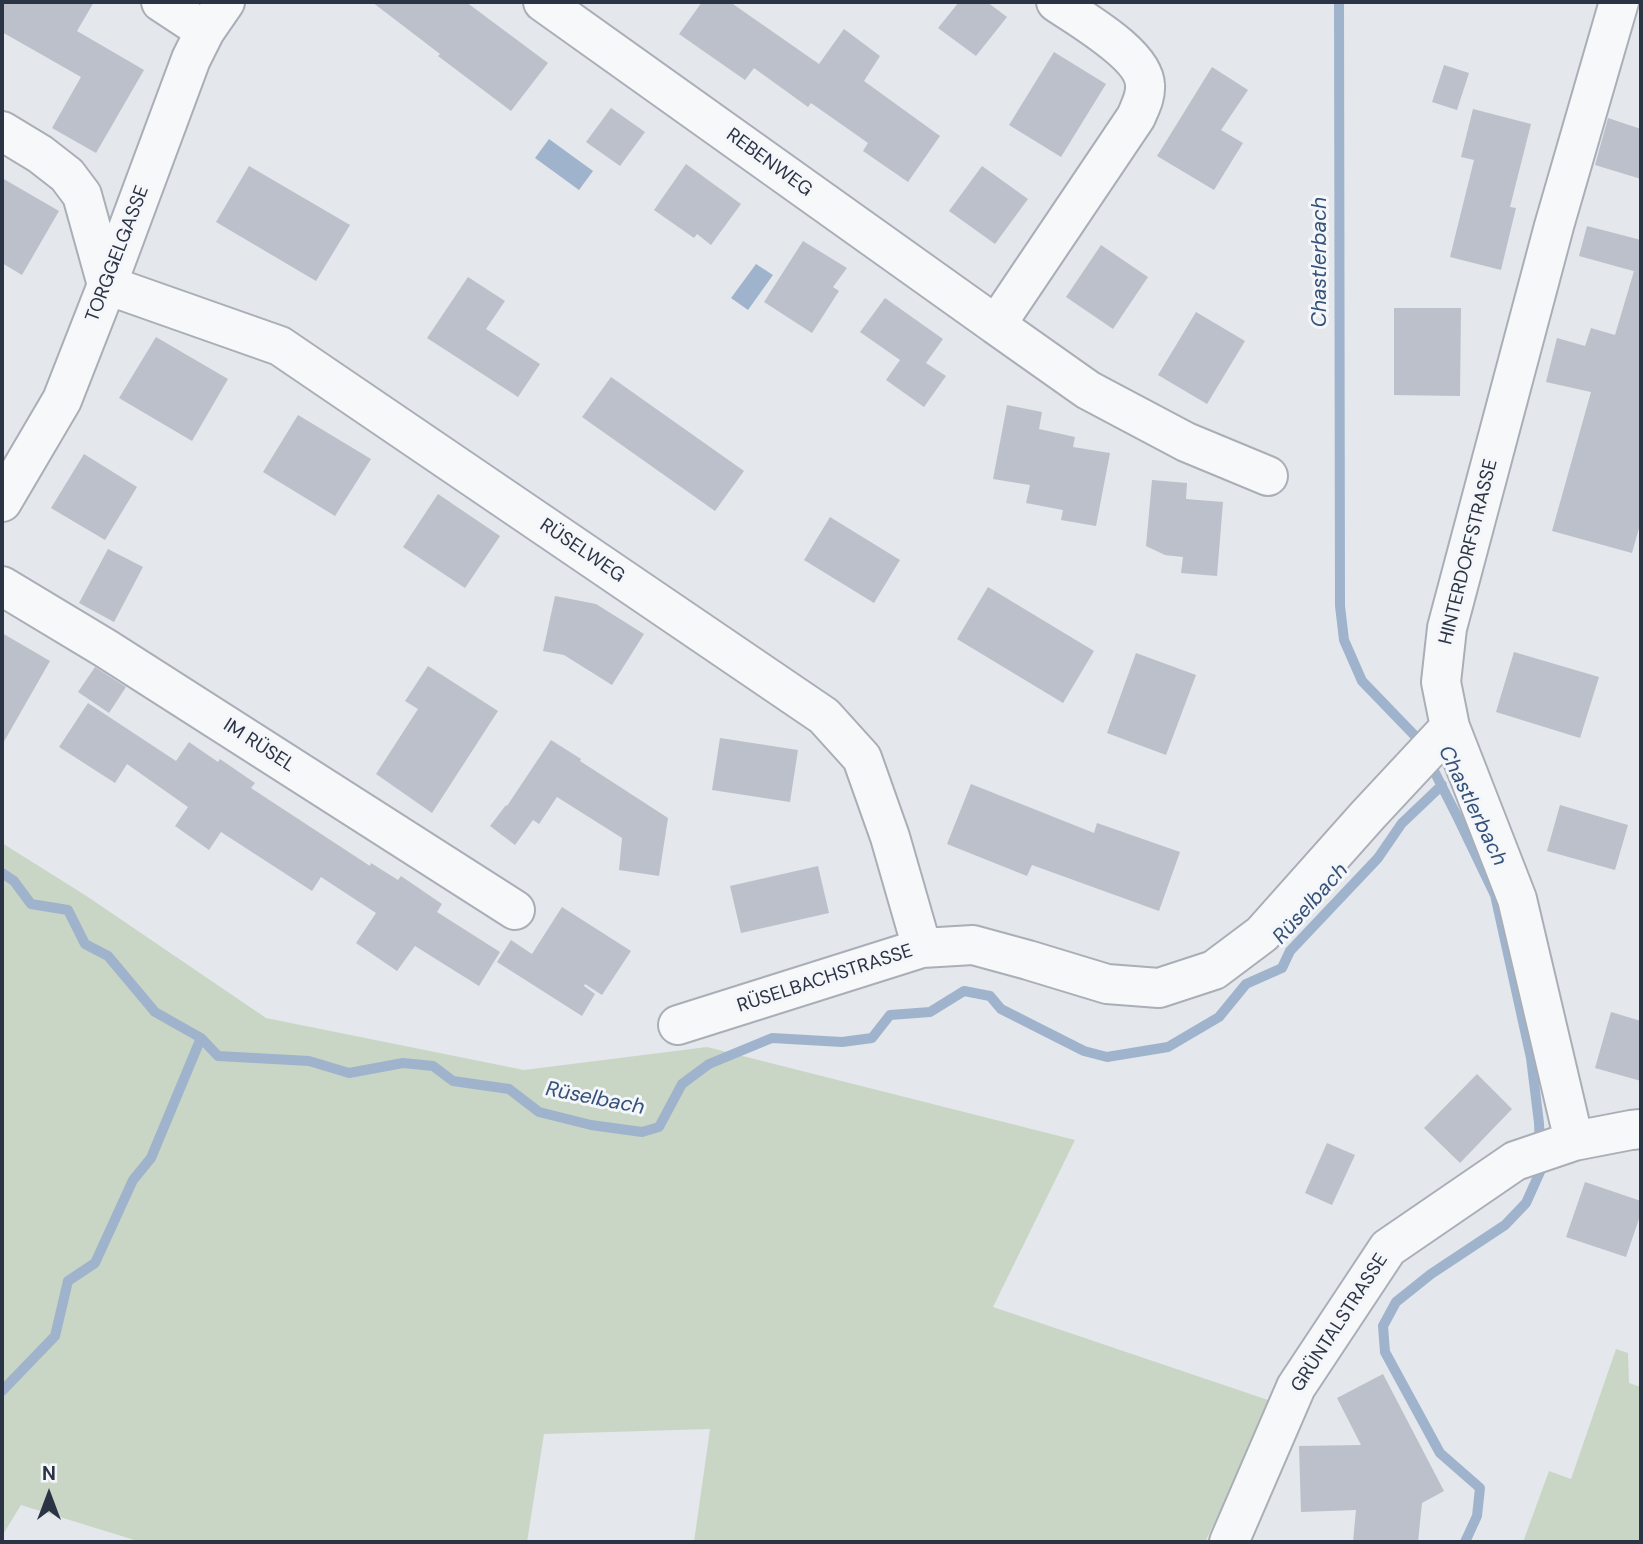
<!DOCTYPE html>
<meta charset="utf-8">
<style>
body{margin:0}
#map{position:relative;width:1643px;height:1544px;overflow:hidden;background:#e4e7ec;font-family:"DM Sans",sans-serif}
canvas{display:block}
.frame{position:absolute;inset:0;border:4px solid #2b3445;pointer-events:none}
.north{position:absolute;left:14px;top:1460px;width:70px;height:70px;-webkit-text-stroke:5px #f4f6f9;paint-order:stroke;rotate:0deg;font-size:19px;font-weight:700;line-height:28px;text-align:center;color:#2b3445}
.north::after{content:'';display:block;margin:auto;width:24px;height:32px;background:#2b3445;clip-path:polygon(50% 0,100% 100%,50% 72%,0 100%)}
</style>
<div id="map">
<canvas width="1643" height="1544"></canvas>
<div class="frame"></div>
<div class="north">N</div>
</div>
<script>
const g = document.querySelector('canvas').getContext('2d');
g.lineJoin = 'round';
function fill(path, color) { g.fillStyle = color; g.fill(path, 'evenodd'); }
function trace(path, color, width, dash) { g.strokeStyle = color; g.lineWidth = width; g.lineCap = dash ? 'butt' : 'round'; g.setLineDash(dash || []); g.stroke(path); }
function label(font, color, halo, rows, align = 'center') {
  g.font = font + ' "DM Sans",sans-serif'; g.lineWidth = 6; g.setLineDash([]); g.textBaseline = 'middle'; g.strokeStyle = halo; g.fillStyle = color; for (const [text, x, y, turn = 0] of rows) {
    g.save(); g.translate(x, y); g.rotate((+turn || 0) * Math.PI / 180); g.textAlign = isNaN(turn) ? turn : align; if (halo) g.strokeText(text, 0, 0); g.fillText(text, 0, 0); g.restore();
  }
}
fill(new Path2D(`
 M 2,843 L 88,897 L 266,1018 L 524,1070 L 707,1047 L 1075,1140 L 993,1307 L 1274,1402 L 1205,1542 L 694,1542 L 710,1429 L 544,1434 L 527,1542 L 141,1542 L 21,1505 L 2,1536 Z
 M 1616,1349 L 1628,1353 L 1629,1383 L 1641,1387 L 1641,1542 L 1523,1542 L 1549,1471 L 1571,1479 Z`), '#c9d6c5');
fill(new Path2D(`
 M 549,139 L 593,171 L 579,190 L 535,158 Z
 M 756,264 L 773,275 L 748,310 L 731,298 Z`), '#9fb4cc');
trace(new Path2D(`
 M 1339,2 L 1340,606 L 1344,640 L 1362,681 L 1418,739 L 1422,747
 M 1429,761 L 1458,818 L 1495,895 L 1531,1058 L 1539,1123 L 1540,1145
 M 2,873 L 14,881 L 31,904 L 68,910 L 85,944 L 108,956 L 155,1012 L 201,1038
 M 2,1391 L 55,1336 L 68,1281 L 95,1263 L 133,1180 L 151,1158 L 201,1038 L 218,1056 L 309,1061 L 349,1073 L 403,1063 L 433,1066 L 453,1081 L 509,1089 L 539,1112 L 591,1125 L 642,1132 L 659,1127 L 682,1084 L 709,1064 L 772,1038 L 842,1042 L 872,1038 L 890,1015 L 930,1012 L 964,991 L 990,996 L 1001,1009 L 1084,1051 L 1107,1057 L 1168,1047 L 1219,1017 L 1246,984 L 1282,968 L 1290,951 L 1378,858 L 1402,823 L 1442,785
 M 1465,1542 L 1477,1516 L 1480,1488 L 1440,1453 L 1385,1352 L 1383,1326 L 1396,1302 L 1431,1274 L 1505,1225 L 1526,1203 L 1540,1172 L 1540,1161`), '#9fb4cc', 10);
fill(new Path2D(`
 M 2,2 L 94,2 L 77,31 L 144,70 L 96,153 L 52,128 L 81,77 L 2,32 Z
 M 372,2 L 466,2 L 548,63 L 511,111 L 438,56 L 440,54 Z
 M 702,2 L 730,2 L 819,64 L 844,29 L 880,56 L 864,81 L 940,136 L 908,182 L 863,151 L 868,143 L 811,103 L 808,107 L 754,68 L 745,80 L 679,34 Z
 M 959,2 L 987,2 L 1007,17 L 976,56 L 938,28 Z
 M 1054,52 L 1106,84 L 1061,157 L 1009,125 Z
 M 1444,65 L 1469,73 L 1457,110 L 1432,102 Z
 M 1212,67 L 1248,90 L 1221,130 L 1243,143 L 1214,190 L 1157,156 Z
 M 611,108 L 645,132 L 620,166 L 586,142 Z
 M 1473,109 L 1531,124 L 1510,207 L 1516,208 L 1501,270 L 1450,257 L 1474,160 L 1461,157 Z
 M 1608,118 L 1641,129 L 1641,179 L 1595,165 Z
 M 686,164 L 741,204 L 711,245 L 697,234 L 694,238 L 654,210 Z
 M 249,166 L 350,225 L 316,281 L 216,222 Z
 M 982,166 L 1028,199 L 995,244 L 949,211 Z
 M 2,178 L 59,211 L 22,275 L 2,263 Z
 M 1587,226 L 1641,240 L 1641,521 L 1632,553 L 1552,531 L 1591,392 L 1546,382 L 1557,338 L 1585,346 L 1591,328 L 1615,335 L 1634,271 L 1637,272 L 1579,256 Z
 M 803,241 L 847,268 L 833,287 L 839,291 L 812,333 L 764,302 Z
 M 1101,245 L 1148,277 L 1113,329 L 1066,297 Z
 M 468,277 L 505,301 L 486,329 L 540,364 L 518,397 L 427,338 Z
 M 885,298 L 943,339 L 926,363 L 946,376 L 924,407 L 886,380 L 900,360 L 860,332 Z
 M 1394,308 L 1461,308 L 1460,396 L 1394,395 Z
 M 1196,312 L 1245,341 L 1207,404 L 1158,375 Z
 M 156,337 L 228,379 L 192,441 L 119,398 Z
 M 611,377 L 744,471 L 715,511 L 582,417 Z
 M 1007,405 L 1042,412 L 1039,429 L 1075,437 L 1073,447 L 1110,453 L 1096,526 L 1061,520 L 1063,510 L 1026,503 L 1030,485 L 993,479 Z
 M 298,415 L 371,459 L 335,516 L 263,472 Z
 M 84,454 L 137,487 L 105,540 L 51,508 Z
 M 1152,480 L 1187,483 L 1186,499 L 1223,502 L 1217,576 L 1181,573 L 1183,557 L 1165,555 L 1146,546 Z
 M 438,494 L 500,536 L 465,588 L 403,547 Z
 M 830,517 L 900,560 L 874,603 L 804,560 Z
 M 108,549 L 143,567 L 114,622 L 79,603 Z
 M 988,587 L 1094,651 L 1063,703 L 957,639 Z
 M 555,596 L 596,604 L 644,634 L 612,685 L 564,655 L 543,651 Z
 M 2,633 L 50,661 L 2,745 Z
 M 1514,652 L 1599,677 L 1580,738 L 1496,712 Z
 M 1136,653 L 1196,675 L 1166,755 L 1107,733 Z
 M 428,666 L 498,711 L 432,813 L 376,774 L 418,709 L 405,701 Z
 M 95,667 L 126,687 L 109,713 L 78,692 Z
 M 88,703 L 176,761 L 189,742 L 218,762 L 220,759 L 255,783 L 251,788 L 370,866 L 371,863 L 398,880 L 401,876 L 442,904 L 437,912 L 500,952 L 479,986 L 415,946 L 397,971 L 356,943 L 376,913 L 321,877 L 312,891 L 221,832 L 209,850 L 175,826 L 188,807 L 127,764 L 115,783 L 59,747 Z
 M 720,738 L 798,750 L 790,802 L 712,790 Z
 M 551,740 L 581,759 L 580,761 L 668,818 L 659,876 L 619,870 L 622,838 L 557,797 L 539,824 L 533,820 L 515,845 L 490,826 L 506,805 L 507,806 Z
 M 971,784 L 1094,833 L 1097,823 L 1180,852 L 1159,911 L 1032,865 L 1027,876 L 947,844 Z
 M 1560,805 L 1628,825 L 1615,870 L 1547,851 Z
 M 818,866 L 829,913 L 741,933 L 730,886 Z
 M 562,907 L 631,951 L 602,995 L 585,984 L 584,986 L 595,994 L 582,1016 L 497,962 L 511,940 L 532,954 Z
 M 1611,1012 L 1641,1021 L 1641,1081 L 1595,1068 Z
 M 1477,1074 L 1512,1109 L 1460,1163 L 1424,1128 Z
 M 1327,1143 L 1355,1155 L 1332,1205 L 1305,1193 Z
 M 1585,1182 L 1641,1201 L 1641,1213 L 1626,1257 L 1566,1237 Z
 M 1383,1374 L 1444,1491 L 1422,1503 L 1418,1542 L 1353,1542 L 1356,1510 L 1301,1512 L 1299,1446 L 1361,1445 L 1337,1398 Z`), '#bbc0ca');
const minor = new Path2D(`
 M 161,2 L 205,31
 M 543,2 L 996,325 L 1136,117 C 1140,107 1146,97 1145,85 C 1144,54 1080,19 1056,2
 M 2,131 L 40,154 L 67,175 L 82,195 L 107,285 L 280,346 L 824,716 L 862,758 L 890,837 L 922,948
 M 996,325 L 1088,390 L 1186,442 L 1268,476
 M 2,502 L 62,400 L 107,285 L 191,59 L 205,31 L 225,2
 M 2,586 L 105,648 L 515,910
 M 678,1025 L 922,948 L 973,945 L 1028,960 L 1107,984 L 1159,988 L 1214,970 L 1262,934 L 1368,815 L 1450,727
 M 1574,1141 L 1517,899 L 1450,727 L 1441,682 L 1447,628 L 1554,226 L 1619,2
 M 1229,1542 L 1296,1387 L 1388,1248 L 1515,1161 L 1574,1141 L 1631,1130 L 1641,1129`);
trace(minor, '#a9aeb7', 42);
trace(minor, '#f7f8fa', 38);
label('19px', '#2b3445', '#f4f6f9', [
 ["REBENWEG",769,163,36],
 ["TORGGELGASSE",118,254,-69],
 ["RÜSELWEG",582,551,34],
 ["HINTERDORFSTRASSE",1469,552,-76],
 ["IM RÜSEL",259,746,33],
 ["RÜSELBACHSTRASSE",825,979,-18],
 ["GRÜNTALSTRASSE",1340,1323,-57]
]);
label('italic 21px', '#34527a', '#f4f6f9', [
 ["Chastlerbach",1320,262,-90],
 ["Chastlerbach",1472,806,64],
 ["Rüselbach",1311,904,-48],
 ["Rüselbach",595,1099,11]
]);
</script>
